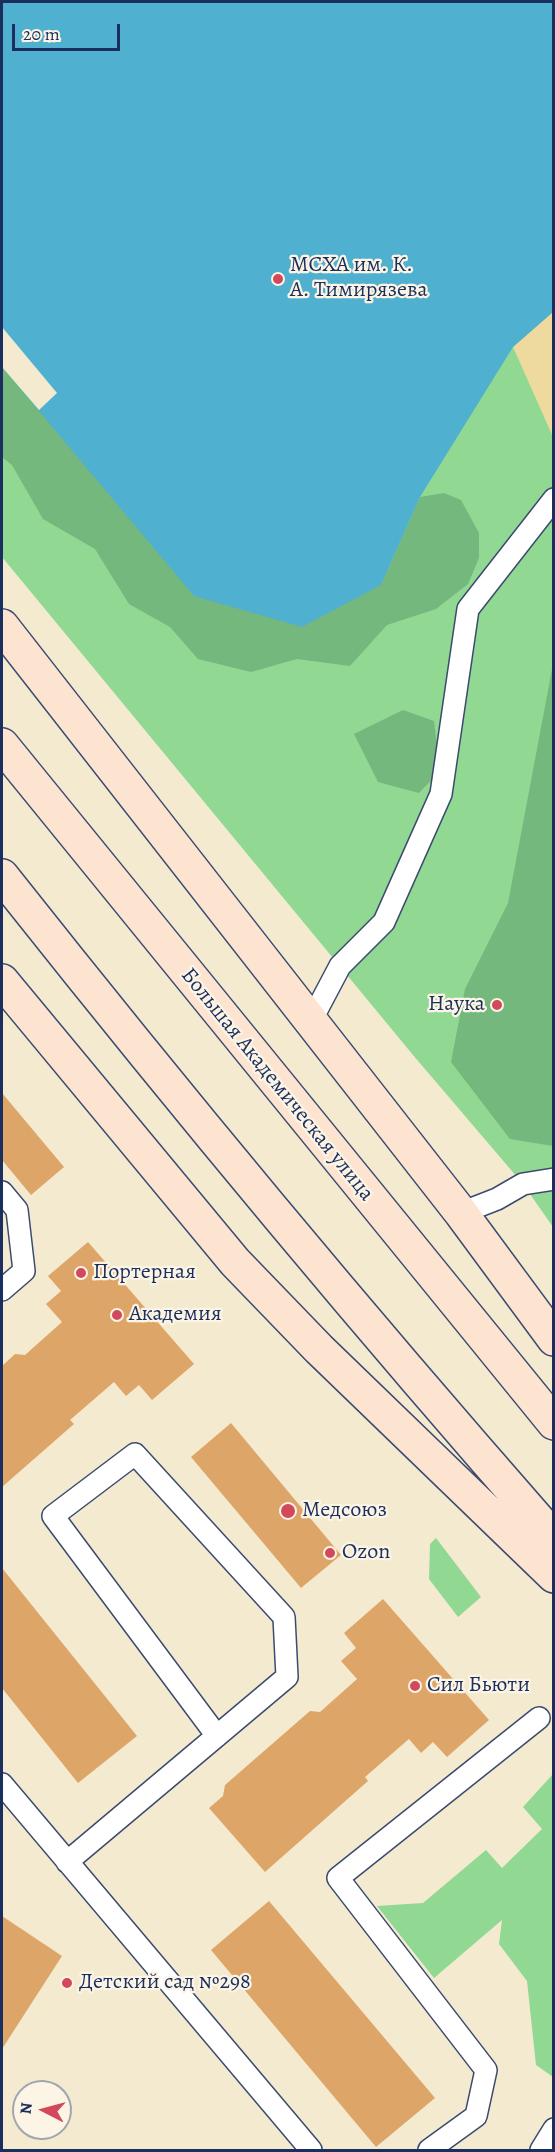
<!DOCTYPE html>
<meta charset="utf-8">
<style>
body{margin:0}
#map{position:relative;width:555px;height:2152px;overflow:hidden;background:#f3ead0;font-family:Alegreya,serif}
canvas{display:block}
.frame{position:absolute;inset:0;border:3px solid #1b2f5e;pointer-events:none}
.north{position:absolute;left:12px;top:2080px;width:60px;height:60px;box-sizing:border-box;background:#fcf5e5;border:2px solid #a2a6af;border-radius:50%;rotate:276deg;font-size:16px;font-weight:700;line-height:24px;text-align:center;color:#1b2f5e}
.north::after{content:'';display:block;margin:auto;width:21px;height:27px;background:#d1495b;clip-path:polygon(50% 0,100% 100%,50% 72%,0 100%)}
.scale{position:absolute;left:12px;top:24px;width:108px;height:27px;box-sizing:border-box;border:3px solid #1b2f5e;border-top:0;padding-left:8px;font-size:18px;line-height:21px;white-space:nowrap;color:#1b2f5e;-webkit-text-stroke:4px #fcf5e5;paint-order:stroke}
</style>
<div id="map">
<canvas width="555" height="2152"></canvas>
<div class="frame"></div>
<div class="north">N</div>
<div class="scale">20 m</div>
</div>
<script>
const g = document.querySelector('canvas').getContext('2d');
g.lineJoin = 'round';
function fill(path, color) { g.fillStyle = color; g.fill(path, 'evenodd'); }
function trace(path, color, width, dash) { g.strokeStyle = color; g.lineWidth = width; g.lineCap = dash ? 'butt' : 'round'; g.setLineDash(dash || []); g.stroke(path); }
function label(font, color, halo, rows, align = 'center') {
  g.font = font + ' Alegreya,serif'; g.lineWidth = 4.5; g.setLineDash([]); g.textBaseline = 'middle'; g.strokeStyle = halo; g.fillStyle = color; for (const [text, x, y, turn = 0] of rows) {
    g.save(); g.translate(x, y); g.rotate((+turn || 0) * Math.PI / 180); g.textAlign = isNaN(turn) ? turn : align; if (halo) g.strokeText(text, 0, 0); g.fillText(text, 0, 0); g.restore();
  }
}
fill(new Path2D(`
 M 2,2 L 553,2 L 553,1227 L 523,1184 L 413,1055 L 2,557 Z
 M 436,1538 L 481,1597 L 458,1617 L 429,1579 L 430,1544 Z
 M 553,1774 L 553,2077 L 536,2065 L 527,1981 L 499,1944 L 502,1920 L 434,1978 L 377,1906 L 423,1903 L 486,1850 L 502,1868 L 542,1829 L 523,1807 Z`), '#91d893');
fill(new Path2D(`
 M 2,367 L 39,410 L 381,585 L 420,497 L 444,493 L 461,500 L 479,533 L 479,558 L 468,584 L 436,609 L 387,625 L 350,666 L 297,659 L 251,672 L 198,659 L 170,627 L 129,604 L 95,549 L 43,519 L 12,465 L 2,457 Z
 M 553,664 L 554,1146 L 553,1146 L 510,1139 L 451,1062 L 465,989 L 508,903 Z
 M 403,710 L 434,721 L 440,771 L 419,793 L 378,782 L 354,734 Z`), '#74b87d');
fill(new Path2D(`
 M 553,312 L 553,437 L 513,347 Z`), '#eeda9e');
fill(new Path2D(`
 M 2,2 L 553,2 L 553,312 L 513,347 L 420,497 L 381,585 L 302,627 L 194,596 L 2,367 Z`), '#50b0cf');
fill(new Path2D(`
 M 2,327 L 57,393 L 39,410 L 2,367 Z`), '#f3ead0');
fill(new Path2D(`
 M 2,1093 L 64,1167 L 31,1195 L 2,1160 Z
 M 88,1242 L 194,1364 L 152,1400 L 139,1385 L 126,1396 L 114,1382 L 70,1420 L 74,1424 L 2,1487 L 2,1366 L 15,1354 L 25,1355 L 62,1322 L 46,1304 L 61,1291 L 48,1276 Z
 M 231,1423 L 341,1555 L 301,1588 L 191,1457 Z
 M 2,1568 L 137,1736 L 78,1783 L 2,1688 Z
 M 383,1599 L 489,1720 L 447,1757 L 433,1742 L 421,1753 L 409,1739 L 365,1777 L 368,1781 L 265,1872 L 209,1808 L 223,1796 L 225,1785 L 310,1711 L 320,1712 L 357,1679 L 341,1661 L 356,1648 L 344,1633 Z
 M 269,1901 L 435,2098 L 376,2147 L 211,1950 Z
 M 2,1916 L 62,1956 L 2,2049 Z`), '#dea568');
const lane = new Path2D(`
 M 311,1021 L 340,966 L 384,922 L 441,794 L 468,609 L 554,499
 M 2,1192 L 17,1210 L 24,1271 L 2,1290
 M 461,1213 L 497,1199 L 523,1184 L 554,1179
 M 2,1784 L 311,2150
 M 67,1862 L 287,1677 L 284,1617 L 135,1454 L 53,1516 L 217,1736
 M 429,2150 L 476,2116 L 486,2070 L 338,1878 L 539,1718
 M 541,2150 L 554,2129`);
const secondary = new Path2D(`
 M 2,626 L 461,1213 L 554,1339
 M 2,745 L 554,1423
 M 2,876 C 180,1101 364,1322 554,1538
 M 2,981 L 235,1262 L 319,1349 L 554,1576`);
trace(lane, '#3b4b6f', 24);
trace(secondary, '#3b4b6f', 36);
trace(lane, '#fff', 21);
trace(secondary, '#fde4d1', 33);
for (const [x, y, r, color] of [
 [278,279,6,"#d1495b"],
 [497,1005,6,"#d1495b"],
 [81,1273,6,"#d1495b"],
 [117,1315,6,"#d1495b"],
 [288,1511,8,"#d1495b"],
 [330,1553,6,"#d1495b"],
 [415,1686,6,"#d1495b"],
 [67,1983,6,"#d1495b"]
]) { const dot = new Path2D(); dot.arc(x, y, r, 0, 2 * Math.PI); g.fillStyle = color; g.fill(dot); trace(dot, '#fcf5e5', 2); }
label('22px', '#1b2f5e', '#fcf5e5', [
 ["МСХА им. К.",290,266],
 ["А. Тимирязева",290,291],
 ["Наука",485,1005,"right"],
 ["Портерная",93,1273],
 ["Академия",129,1315],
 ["Медсоюз",302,1511],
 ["Ozon",342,1553],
 ["Сил Бьюти",427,1686],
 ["Детский сад №298",79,1983]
], 'left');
label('22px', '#1b2f5e', '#fcf5e5', [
 ["Большая Академическая улица",277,1085,51]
]);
</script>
